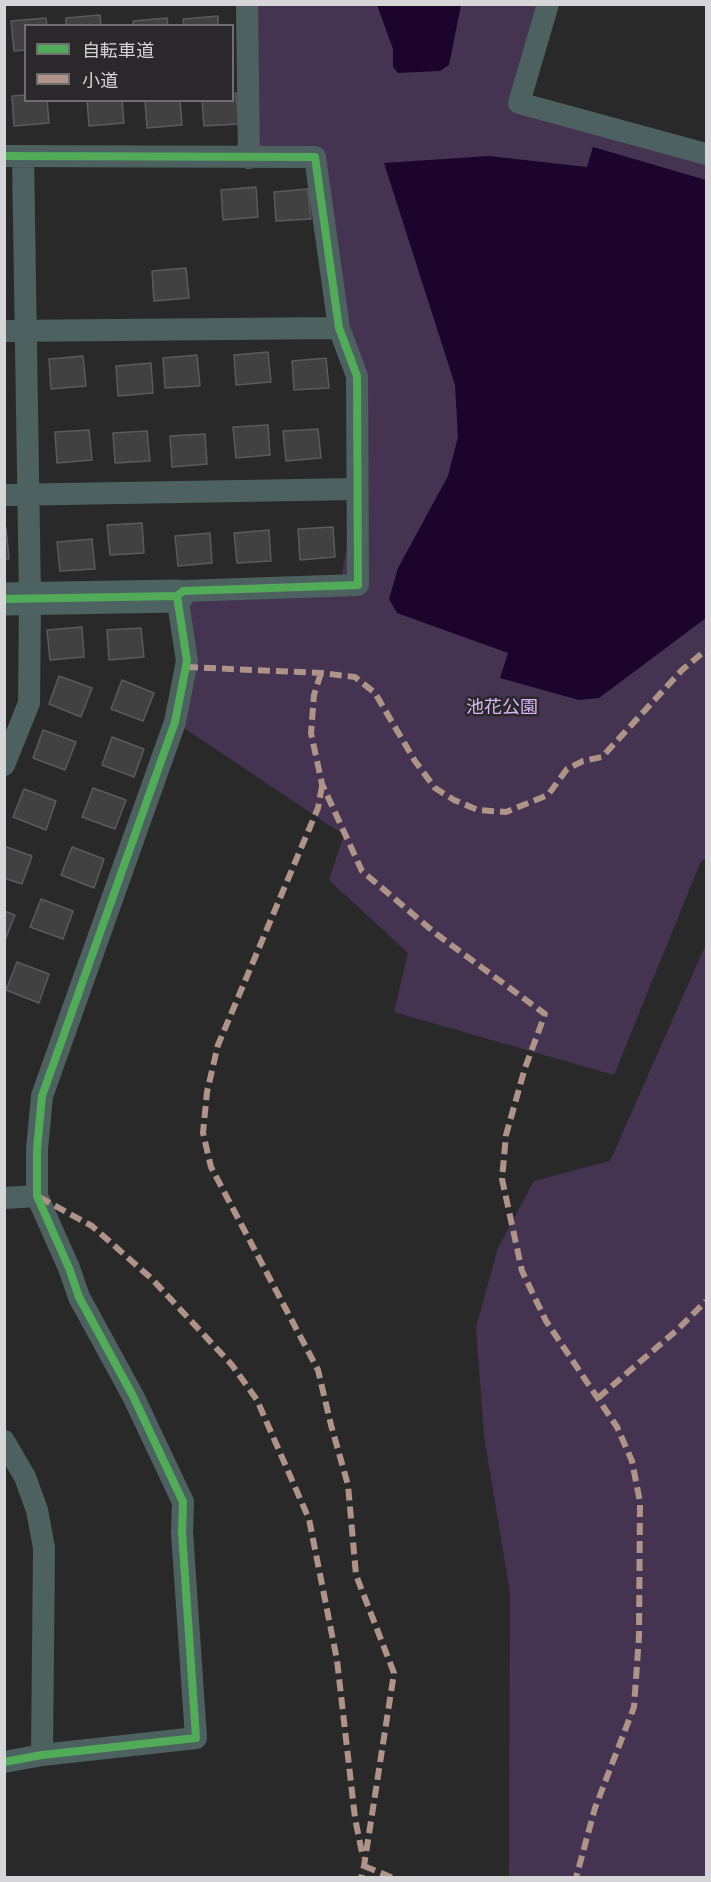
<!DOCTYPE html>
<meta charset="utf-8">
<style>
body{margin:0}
#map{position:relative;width:711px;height:1882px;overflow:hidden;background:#2a292a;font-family:"Sofia Sans Condensed","Noto Sans JP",sans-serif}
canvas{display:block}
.frame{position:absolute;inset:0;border:6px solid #d6d5d7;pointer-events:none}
.legend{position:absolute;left:24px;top:24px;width:210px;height:78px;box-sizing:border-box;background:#2a282b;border:2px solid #6f6d70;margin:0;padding:8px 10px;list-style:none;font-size:18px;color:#d6d5d7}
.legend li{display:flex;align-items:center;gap:12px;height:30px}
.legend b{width:30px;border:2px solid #6f6d70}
</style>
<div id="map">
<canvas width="711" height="1882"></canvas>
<div class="frame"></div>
<ul class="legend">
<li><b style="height:8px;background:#51ab58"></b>自転車道</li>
<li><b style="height:8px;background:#af9288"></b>小道</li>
</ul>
</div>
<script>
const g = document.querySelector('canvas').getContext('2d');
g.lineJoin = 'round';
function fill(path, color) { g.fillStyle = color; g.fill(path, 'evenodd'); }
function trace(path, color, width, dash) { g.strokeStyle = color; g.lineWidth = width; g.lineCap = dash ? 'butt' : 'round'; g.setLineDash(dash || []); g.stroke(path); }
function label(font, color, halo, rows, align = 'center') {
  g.font = font + ' "Sofia Sans Condensed","Noto Sans JP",sans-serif'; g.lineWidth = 5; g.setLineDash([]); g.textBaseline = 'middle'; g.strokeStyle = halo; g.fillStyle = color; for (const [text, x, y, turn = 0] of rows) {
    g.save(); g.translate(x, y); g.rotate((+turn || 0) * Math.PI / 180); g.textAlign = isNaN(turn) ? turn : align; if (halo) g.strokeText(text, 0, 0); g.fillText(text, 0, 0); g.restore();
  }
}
fill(new Path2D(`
 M 247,5 L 548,5 L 520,103 L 706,154 L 706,858 L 701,861 L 614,1075 L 394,1012 L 408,953 L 329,880 L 344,835 L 175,722 L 183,591 L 340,585 L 357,489 L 357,376 L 315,158 L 249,158 Z
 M 706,944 L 706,1877 L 509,1877 L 510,1593 L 484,1436 L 476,1327 L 498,1248 L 534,1181 L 610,1161 Z`), '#453352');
fill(new Path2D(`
 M 377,5 L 461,5 L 449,65 L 440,71 L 398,73 L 393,67 L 393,49 Z
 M 593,147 L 706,180 L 706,618 L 599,698 L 579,700 L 500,678 L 508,653 L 397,613 L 389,599 L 398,568 L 448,476 L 458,437 L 455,385 L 384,163 L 489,156 L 587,167 Z`), '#1d042d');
const building = new Path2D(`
 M 100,15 L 101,26 L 66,26 L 66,18 Z
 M 218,16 L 218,26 L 184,26 L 183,19 Z
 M 46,18 L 47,26 L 26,26 L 26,50 L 14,51 L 11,21 Z
 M 167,18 L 168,26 L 133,26 L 133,21 Z
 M 236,93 L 239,124 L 204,126 L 202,100 L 232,100 L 232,94 Z
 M 26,95 L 26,100 L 47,100 L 49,123 L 14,126 L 12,96 Z
 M 87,100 L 122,100 L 124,123 L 89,126 Z
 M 145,100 L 180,100 L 182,125 L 147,128 Z
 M 256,187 L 258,217 L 223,220 L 221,190 Z
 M 308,189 L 311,219 L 276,221 L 274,192 Z
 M 186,268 L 189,298 L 154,301 L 152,271 Z
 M 268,352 L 271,382 L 236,385 L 234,355 Z
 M 197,355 L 200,386 L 165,388 L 163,358 Z
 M 83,356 L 86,386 L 51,389 L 49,359 Z
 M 326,358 L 329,388 L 294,390 L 292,361 Z
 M 151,363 L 153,393 L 118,396 L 116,366 Z
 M 268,425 L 270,455 L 236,458 L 233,427 Z
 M 318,429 L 321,458 L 286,461 L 283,431 Z
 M 89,430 L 92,460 L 57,463 L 55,432 Z
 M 147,431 L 150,461 L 115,463 L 113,433 Z
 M 205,434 L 207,464 L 172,467 L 170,436 Z
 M 142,523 L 144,553 L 110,555 L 107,525 Z
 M 333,527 L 335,557 L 300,560 L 298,529 Z
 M 6,528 L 9,559 L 4,559 L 4,529 Z
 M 269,530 L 271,561 L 237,563 L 234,533 Z
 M 210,533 L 212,563 L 178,566 L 175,536 Z
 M 92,539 L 95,569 L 60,571 L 57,542 Z
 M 82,627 L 84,657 L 50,660 L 47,630 Z
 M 141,628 L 144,657 L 109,660 L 107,630 Z
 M 59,676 L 92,688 L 81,717 L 49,704 Z
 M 122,680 L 154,693 L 143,721 L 111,709 Z
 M 43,730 L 76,742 L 65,770 L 33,758 Z
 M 112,737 L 144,749 L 134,777 L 102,765 Z
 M 93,788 L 126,800 L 115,829 L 82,817 Z
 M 24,789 L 56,801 L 46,830 L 13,817 Z
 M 4,846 L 32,856 L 22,884 L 4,878 Z
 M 72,847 L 104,859 L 94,888 L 61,875 Z
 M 41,899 L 73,911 L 63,939 L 30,927 Z
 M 4,911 L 15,915 L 4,943 Z
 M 17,962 L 49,974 L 39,1003 L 6,990 Z`);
fill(building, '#424142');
trace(building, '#5c5a5c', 1.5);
trace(new Path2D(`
 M 247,4 L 249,158
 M 548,4 L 519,103 L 706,154
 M 4,156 L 315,157 L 339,328 L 357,376 L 358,585 L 183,591 L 177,596 L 187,661 L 175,722 L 42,1096 L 37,1149 L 37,1196 L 69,1268 L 79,1297 L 133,1396 L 183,1502 L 182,1532 L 196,1738 L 42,1755 L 4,1762
 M 4,331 L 339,328
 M 4,495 L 357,489
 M 4,765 L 29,703 L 30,598 L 23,156
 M 4,1198 L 37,1196
 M 4,1441 L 25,1477 L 37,1510 L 44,1548 L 42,1755`), '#4d6260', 22);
trace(new Path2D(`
 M 4,599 L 177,596`), '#4d6361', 33);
trace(new Path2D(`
 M 186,667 L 321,673 L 355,677 L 375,693 L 415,761 L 435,788 L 454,800 L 478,810 L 506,812 L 548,795 L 567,769 L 583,761 L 602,757 L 682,670 L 706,650
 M 321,673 L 314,695 L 311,733 L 322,784 L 362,871 L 435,933 L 545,1014 L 525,1068 L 506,1135 L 502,1179 L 522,1271 L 546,1321 L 617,1427 L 632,1461 L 640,1502 L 639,1636 L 634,1707 L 595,1808 L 576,1878
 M 322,786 L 318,808 L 218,1045 L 207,1092 L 203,1133 L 211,1167 L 318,1370 L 331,1425 L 348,1485 L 356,1575 L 394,1673 L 364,1866 L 361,1878
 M 39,1197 L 92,1226 L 152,1279 L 232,1365 L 257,1400 L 309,1519 L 337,1660 L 355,1818 L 363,1858
 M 598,1398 L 677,1330 L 706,1301
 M 364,1866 L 393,1878`), '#af9288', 6, [12, 6]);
trace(new Path2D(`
 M 4,156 L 315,157 L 339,328 L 357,376 L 358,585 L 183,591 L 177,596 L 4,599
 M 4,1762 L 42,1755 L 196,1738 L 182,1532 L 183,1502 L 133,1396 L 79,1297 L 69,1268 L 37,1196 L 37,1149 L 42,1096 L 175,722 L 187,661 L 177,596`), '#51ab58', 8);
label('18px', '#dcb6fa', '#2a282b', [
 ["池花公園",502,708]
]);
</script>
